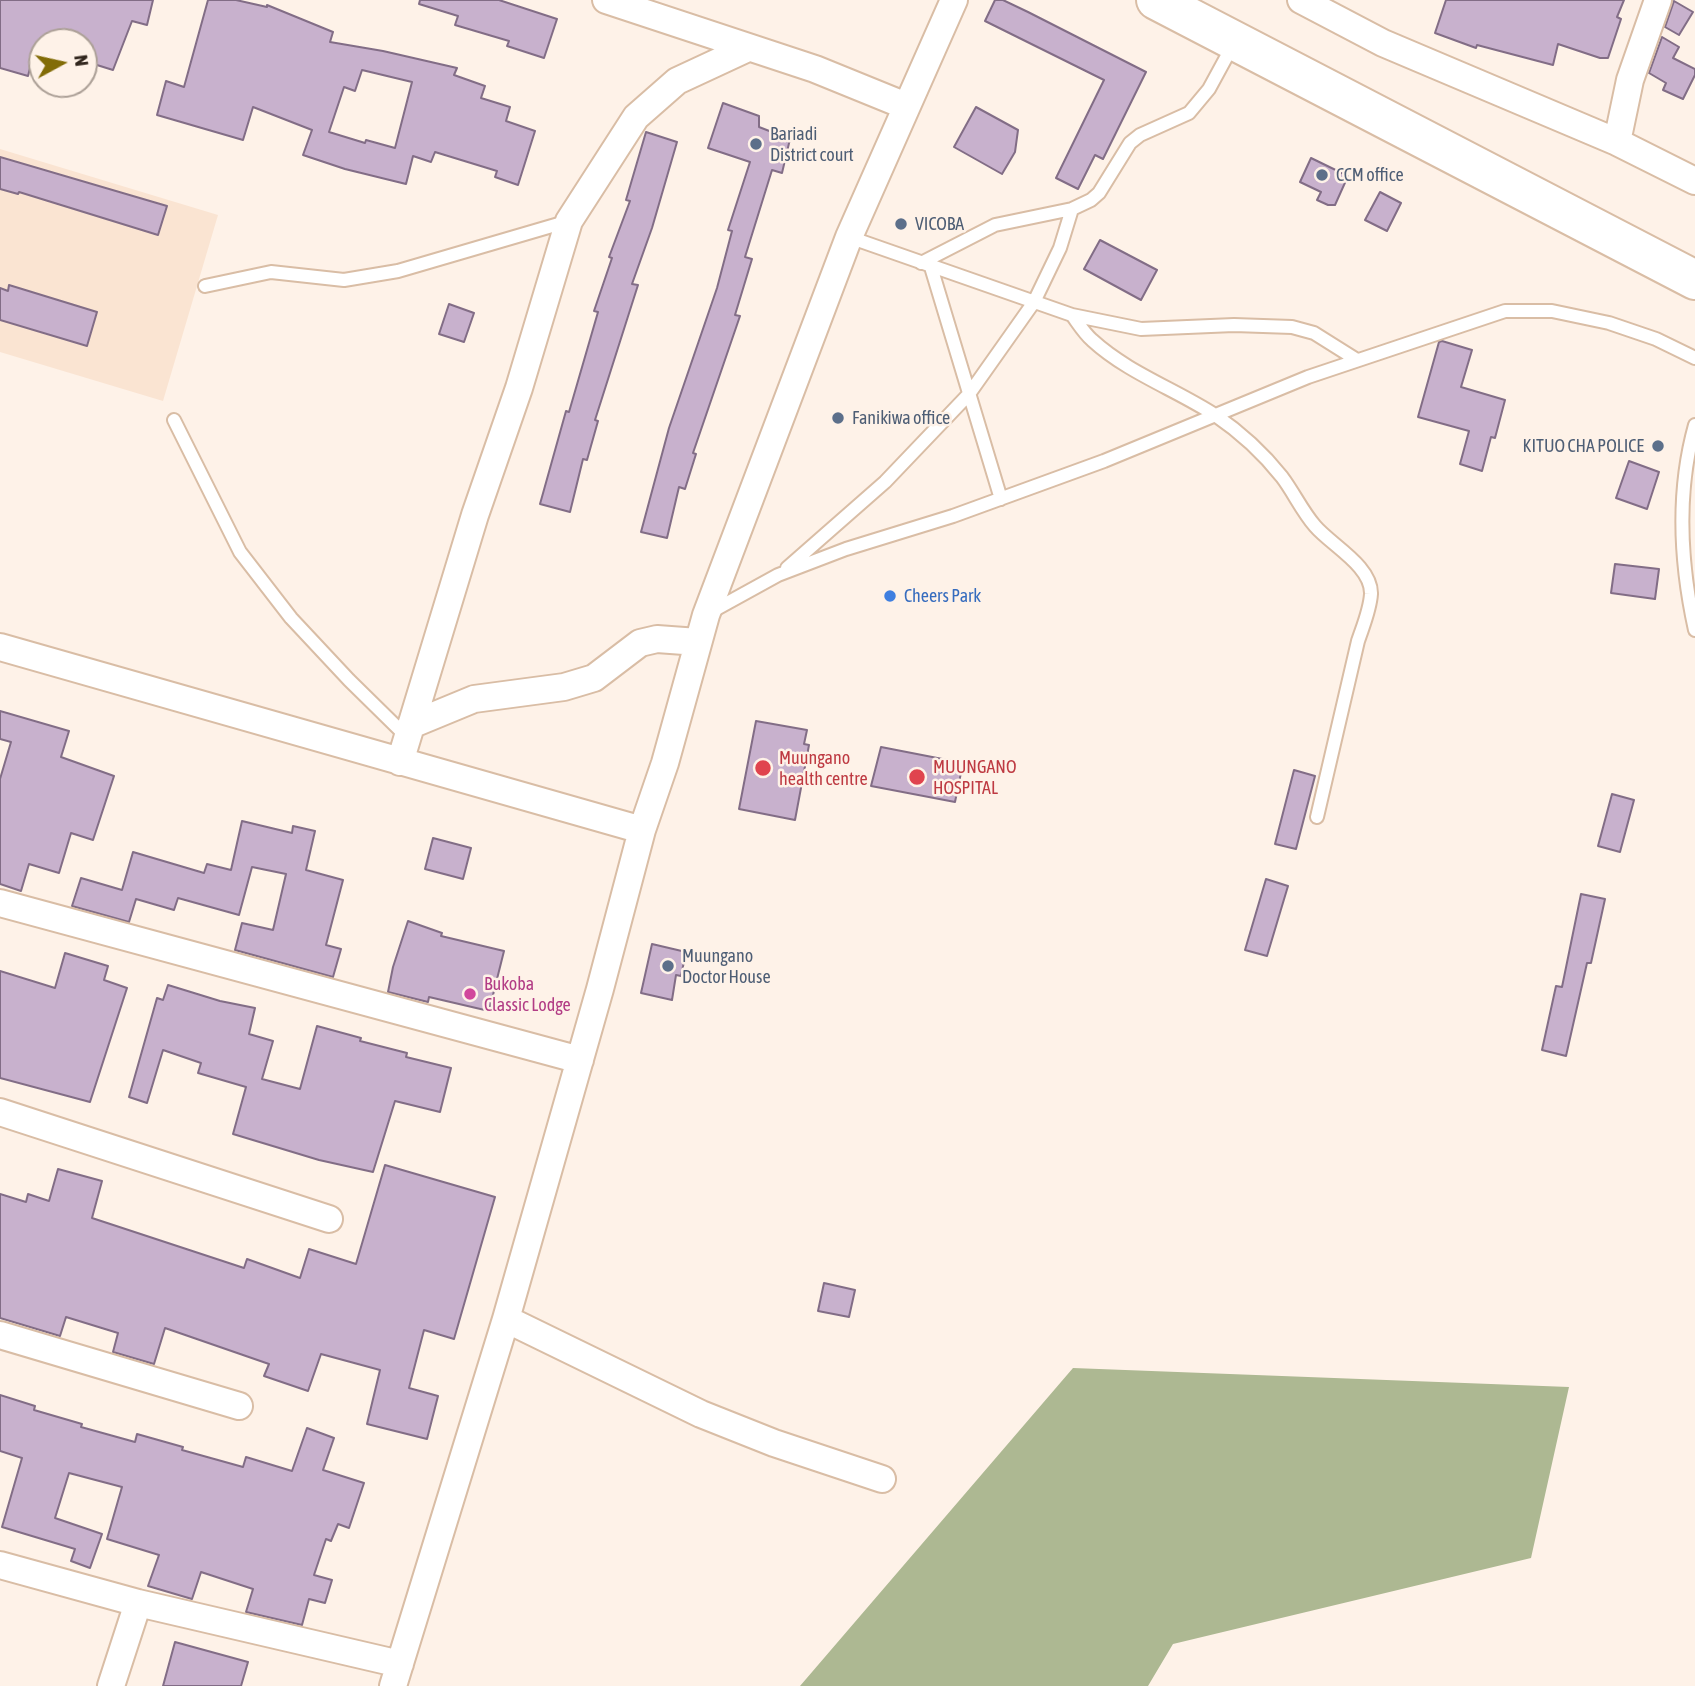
<!DOCTYPE html>
<style>
body{margin:0}
#map{position:relative;width:1695px;height:1686px;overflow:hidden;background:#fef2e8;font-family:"Asap Condensed",sans-serif}
canvas{display:block}
.north{position:absolute;left:28px;top:28px;width:70px;height:70px;box-sizing:border-box;background:#fef2e8;border:2px solid #aca097;border-radius:50%;rotate:82deg;font-size:19px;font-weight:700;line-height:28px;text-align:center;color:#31261d}
.north::after{content:'';display:block;margin:auto;width:24px;height:32px;background:#826c07;clip-path:polygon(50% 0,100% 100%,50% 72%,0 100%)}
</style>
<div id="map">
<canvas width="1695" height="1686"></canvas>
<div class="north">N</div>
</div>
<script>
const g = document.querySelector('canvas').getContext('2d');
g.lineJoin = 'round';
function fill(path, color) { g.fillStyle = color; g.fill(path, 'evenodd'); }
function trace(path, color, width, dash) { g.strokeStyle = color; g.lineWidth = width; g.lineCap = dash ? 'butt' : 'round'; g.setLineDash(dash || []); g.stroke(path); }
function label(font, color, halo, rows, align = 'center') {
  g.font = font + ' "Asap Condensed",sans-serif'; g.lineWidth = 5; g.setLineDash([]); g.textBaseline = 'middle'; g.strokeStyle = halo; g.fillStyle = color; for (const [text, x, y, turn = 0] of rows) {
    g.save(); g.translate(x, y); g.rotate((+turn || 0) * Math.PI / 180); g.textAlign = isNaN(turn) ? turn : align; if (halo) g.strokeText(text, 0, 0); g.fillText(text, 0, 0); g.restore();
  }
}
fill(new Path2D(`
 M 0,149 L 218,215 L 163,401 L 0,352 Z`), '#fae4d2');
fill(new Path2D(`
 M 1073,1368 L 1569,1387 L 1531,1558 L 1173,1644 L 1148,1686 L 800,1686 Z`), '#adb892');
const building = new Path2D(`
 M 0,0 L 153,0 L 147,25 L 132,21 L 113,70 L 84,61 L 84,42 L 42,42 L 42,54 L 34,52 L 28,76 L 0,68 Z
 M 208,0 L 236,0 L 267,7 L 267,5 L 333,32 L 330,42 L 383,51 L 457,68 L 454,75 L 485,86 L 481,98 L 510,107 L 506,121 L 535,131 L 518,185 L 495,177 L 497,171 L 435,152 L 431,162 L 413,156 L 406,184 L 345,169 L 303,155 L 312,130 L 253,107 L 243,140 L 157,115 L 166,81 L 184,87 ZM 362,70 L 412,82 L 395,148 L 366,140 L 365,143 L 329,132 L 344,87 L 355,91 Z
 M 420,0 L 499,0 L 557,19 L 544,58 L 507,46 L 509,41 L 455,25 L 458,16 L 419,4 Z
 M 995,0 L 1003,0 L 1028,12 L 1146,72 L 1103,159 L 1095,155 L 1078,189 L 1056,178 L 1104,80 L 985,21 Z
 M 1446,0 L 1624,0 L 1617,17 L 1621,19 L 1608,58 L 1600,58 L 1558,44 L 1553,65 L 1477,45 L 1476,48 L 1435,33 Z
 M 1674,1 L 1693,12 L 1679,35 L 1665,27 Z
 M 1662,37 L 1679,47 L 1673,58 L 1695,69 L 1695,75 L 1683,99 L 1663,90 L 1666,83 L 1649,73 Z
 M 723,103 L 759,116 L 759,127 L 790,139 L 782,173 L 772,170 L 745,257 L 752,259 L 735,315 L 740,316 L 693,453 L 696,454 L 685,489 L 679,487 L 667,538 L 641,532 L 669,428 L 717,288 L 732,231 L 728,230 L 750,162 L 708,148 Z
 M 976,107 L 1018,130 L 1015,152 L 1002,174 L 954,147 Z
 M 646,132 L 677,142 L 652,228 L 632,284 L 638,285 L 595,420 L 598,421 L 587,460 L 583,459 L 570,512 L 540,504 L 566,411 L 569,412 L 598,312 L 594,311 L 612,258 L 609,257 L 630,201 L 626,200 Z
 M 0,157 L 167,206 L 158,235 L 19,192 L 18,194 L 0,189 Z
 M 1311,158 L 1348,176 L 1335,205 L 1328,205 L 1317,200 L 1321,192 L 1300,182 Z
 M 1380,192 L 1401,203 L 1387,231 L 1365,220 Z
 M 1100,240 L 1157,270 L 1141,300 L 1084,269 Z
 M 9,285 L 97,312 L 87,346 L 0,320 L 0,288 L 8,291 Z
 M 449,304 L 474,313 L 464,342 L 439,334 Z
 M 1442,341 L 1472,350 L 1461,387 L 1505,400 L 1495,438 L 1491,437 L 1482,471 L 1460,464 L 1469,431 L 1418,417 L 1439,342 Z
 M 1629,461 L 1659,472 L 1647,509 L 1616,498 Z
 M 1615,564 L 1659,569 L 1655,599 L 1611,593 Z
 M 0,711 L 69,731 L 61,757 L 114,776 L 93,840 L 71,833 L 59,873 L 29,864 L 21,891 L 0,884 L 0,779 L 11,742 L 0,739 Z
 M 756,721 L 807,730 L 804,744 L 809,745 L 795,820 L 739,809 Z
 M 881,747 L 963,763 L 955,802 L 871,786 Z
 M 1294,770 L 1315,776 L 1296,849 L 1275,844 Z
 M 1612,794 L 1634,800 L 1620,852 L 1598,846 Z
 M 242,821 L 292,833 L 293,826 L 315,831 L 306,870 L 343,880 L 326,945 L 341,949 L 333,977 L 235,950 L 242,923 L 273,930 L 286,874 L 252,867 L 239,915 L 178,898 L 174,910 L 136,899 L 129,922 L 72,906 L 81,878 L 122,890 L 133,852 L 204,873 L 207,864 L 231,870 Z
 M 433,838 L 471,848 L 463,879 L 425,869 Z
 M 1266,879 L 1288,886 L 1267,956 L 1245,950 Z
 M 1581,894 L 1605,899 L 1591,963 L 1587,963 L 1566,1056 L 1542,1050 L 1556,986 L 1562,987 Z
 M 408,921 L 442,933 L 441,936 L 504,951 L 489,1011 L 429,997 L 428,1002 L 388,992 L 393,967 Z
 M 652,944 L 686,952 L 681,976 L 676,975 L 672,1000 L 641,993 Z
 M 65,953 L 108,966 L 104,980 L 127,988 L 90,1102 L 0,1078 L 0,971 L 55,988 Z
 M 168,985 L 220,1001 L 255,1008 L 249,1034 L 273,1041 L 262,1079 L 300,1089 L 317,1026 L 361,1038 L 360,1041 L 407,1053 L 406,1057 L 451,1068 L 440,1112 L 395,1101 L 373,1172 L 319,1160 L 233,1134 L 246,1087 L 198,1073 L 201,1063 L 163,1050 L 147,1103 L 129,1097 L 157,998 L 163,1000 Z
 M 385,1165 L 495,1197 L 454,1339 L 424,1330 L 409,1388 L 438,1396 L 427,1439 L 367,1424 L 380,1370 L 321,1354 L 308,1391 L 264,1376 L 269,1364 L 165,1328 L 154,1364 L 113,1352 L 118,1333 L 66,1317 L 60,1336 L 0,1318 L 0,1194 L 26,1202 L 28,1194 L 49,1201 L 58,1169 L 102,1181 L 92,1218 L 244,1268 L 247,1259 L 300,1278 L 309,1249 L 356,1264 Z
 M 824,1283 L 855,1290 L 849,1317 L 818,1311 Z
 M 0,1395 L 35,1406 L 34,1410 L 82,1424 L 81,1427 L 135,1442 L 137,1434 L 183,1447 L 182,1450 L 243,1467 L 246,1457 L 292,1471 L 307,1428 L 334,1438 L 323,1470 L 364,1483 L 349,1528 L 338,1524 L 331,1541 L 326,1539 L 314,1575 L 332,1580 L 325,1603 L 309,1599 L 302,1625 L 246,1612 L 253,1589 L 201,1572 L 192,1599 L 148,1586 L 159,1555 L 107,1539 L 122,1487 L 69,1473 L 55,1518 L 102,1534 L 90,1568 L 71,1561 L 75,1549 L 2,1527 L 22,1458 L 0,1451 Z
 M 175,1642 L 248,1662 L 241,1686 L 163,1686 Z`);
fill(building, '#c8b1cd');
trace(building, '#826d86', 2);
const service = new Path2D(`
 M 849,237 L 1072,315 L 1141,329 L 1234,325 L 1292,327 L 1314,333 L 1357,360
 M 921,263 L 995,225 L 1072,209 L 1091,200 L 1099,193 L 1130,143 L 1140,135 L 1189,113 L 1209,89 L 1234,43
 M 931,267 L 1001,499
 M 205,286 L 271,272 L 344,280 L 398,271 L 569,221
 M 1072,315 C 1078,323 1084,333 1092,340 C 1128,373 1175,389 1215,415 C 1240,432 1263,453 1282,477 C 1294,493 1302,511 1315,526 C 1331,545 1372,566 1371,594 C 1370,610 1363,626 1358,641 L 1317,817
 M 174,420 L 240,552 L 291,618 L 349,680 L 407,737
 M 1695,425 C 1676,493 1680,562 1695,630
 M 787,568 L 885,482 L 969,394 L 1034,302 L 1060,248 L 1072,209
 M 709,613 L 778,575 L 846,549 L 953,516 L 1104,461 L 1308,377 L 1505,311 L 1552,311 L 1609,323 L 1656,339 L 1695,358`);
const minor = new Path2D(`
 M 606,0 L 815,69 L 906,106
 M 1301,0 L 1383,43 L 1617,142 L 1695,181
 M 1617,142 L 1630,80 L 1658,0
 M 0,647 L 642,830
 M 411,725 L 474,699 L 564,687 L 594,678 L 640,643 L 657,639 L 698,642
 M 400,762 L 475,515 L 519,388 L 569,221 L 636,117 L 677,81 L 748,48
 M 0,903 L 580,1060
 M 0,1112 L 329,1219
 M 506,1319 L 701,1414 L 774,1443 L 882,1479
 M 0,1335 L 239,1406
 M 0,1565 L 138,1603 L 400,1664
 M 111,1686 L 138,1603
 M 393,1686 L 506,1319 L 600,989 L 642,830 L 665,763 L 706,615 L 849,237 L 954,0`);
const trunk = new Path2D(`
 M 1156,0 L 1695,280`);
trace(service, '#d9bda5', 16);
trace(minor, '#d9bda5', 30);
trace(trunk, '#d9bda5', 42);
trace(service, '#fff', 12);
trace(minor, '#fff', 26);
trace(trunk, '#fff', 38);
for (const [x, y, r, color] of [
 [756,144,7,"#5c6f8a"],
 [1322,175,7,"#5c6f8a"],
 [901,224,7,"#5c6f8a"],
 [838,418,7,"#5c6f8a"],
 [1658,446,7,"#5c6f8a"],
 [890,596,7,"#3f7fe0"],
 [763,768,9,"#e0444e"],
 [917,777,9,"#e0444e"],
 [668,966,7,"#5c6f8a"],
 [470,994,7,"#d1479c"]
]) { const dot = new Path2D(); dot.arc(x, y, r, 0, 2 * Math.PI); g.fillStyle = color; g.fill(dot); trace(dot, '#fef2e8', 2.5); }
label('18px', '#4e5e75', '#fef2e8', [
 ["Bariadi",770,134],
 ["District court",770,155],
 ["CCM office",1336,175],
 ["VICOBA",915,224],
 ["Fanikiwa office",852,418],
 ["KITUO CHA POLICE",1644,446,"right"],
 ["Muungano",682,956],
 ["Doctor House",682,977]
], 'left');
label('18px', '#366cbe', '#fef2e8', [
 ["Cheers Park",904,596]
], 'left');
label('18px', '#be3a42', '#fef2e8', [
 ["Muungano",779,758],
 ["health centre",779,779],
 ["MUUNGANO",933,767],
 ["HOSPITAL",933,788]
], 'left');
label('18px', '#b23c85', '#fef2e8', [
 ["Bukoba",484,984],
 ["Classic Lodge",484,1005]
], 'left');
</script>
